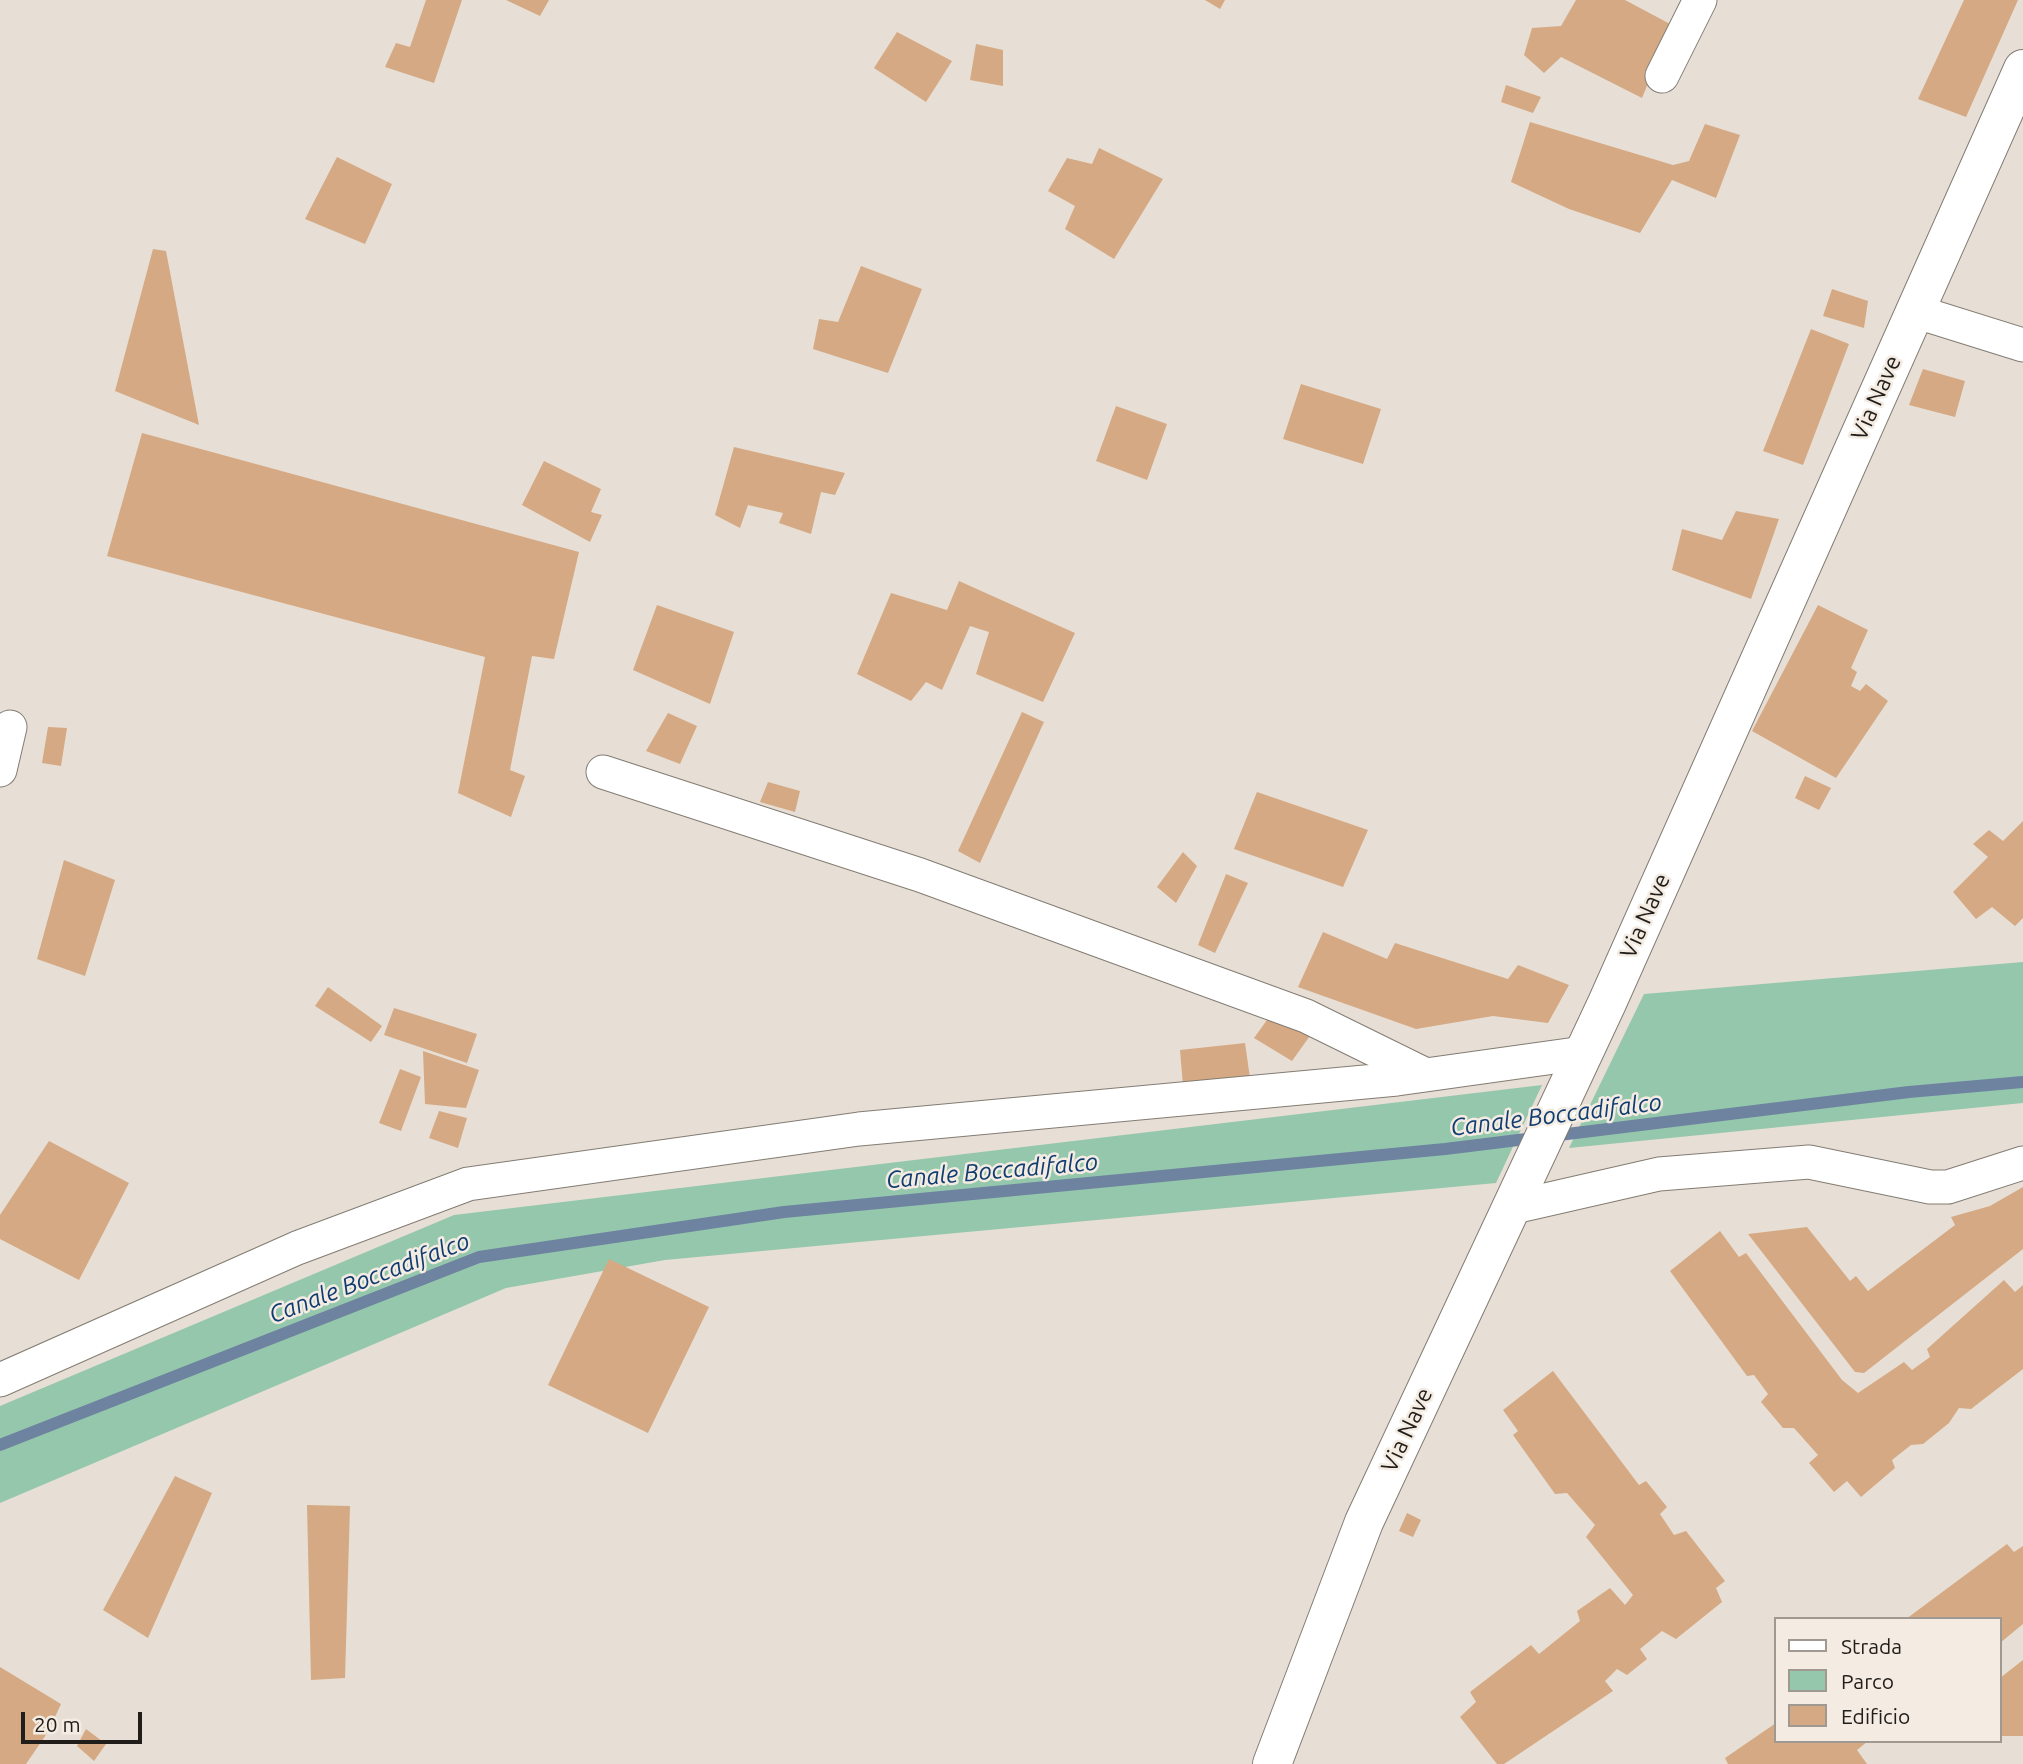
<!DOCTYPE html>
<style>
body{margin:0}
#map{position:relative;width:2023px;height:1764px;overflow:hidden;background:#e7dfd5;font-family:Ubuntu,sans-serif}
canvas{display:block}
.legend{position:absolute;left:1774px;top:1617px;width:228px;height:126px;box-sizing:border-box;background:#f4ece2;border:2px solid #9f9992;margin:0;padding:9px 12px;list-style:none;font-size:21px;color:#201d1a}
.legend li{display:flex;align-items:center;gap:14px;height:35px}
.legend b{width:35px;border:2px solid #9f9992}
.scale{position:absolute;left:21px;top:1712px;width:121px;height:32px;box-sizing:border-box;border:4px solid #201d1a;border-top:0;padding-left:9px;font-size:21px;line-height:24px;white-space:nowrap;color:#201d1a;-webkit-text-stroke:5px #f4ece2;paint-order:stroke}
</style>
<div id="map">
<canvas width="2023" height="1764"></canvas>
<ul class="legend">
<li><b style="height:9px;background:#fff"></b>Strada</li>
<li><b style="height:19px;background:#95c7ac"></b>Parco</li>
<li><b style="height:19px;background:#d5a983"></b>Edificio</li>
</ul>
<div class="scale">20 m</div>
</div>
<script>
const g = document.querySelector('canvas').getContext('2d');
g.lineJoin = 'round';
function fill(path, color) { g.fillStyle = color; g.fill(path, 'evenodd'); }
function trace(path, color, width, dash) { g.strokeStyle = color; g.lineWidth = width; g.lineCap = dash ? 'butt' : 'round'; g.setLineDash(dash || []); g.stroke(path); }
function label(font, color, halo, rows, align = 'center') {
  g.font = font + ' Ubuntu,sans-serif'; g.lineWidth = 5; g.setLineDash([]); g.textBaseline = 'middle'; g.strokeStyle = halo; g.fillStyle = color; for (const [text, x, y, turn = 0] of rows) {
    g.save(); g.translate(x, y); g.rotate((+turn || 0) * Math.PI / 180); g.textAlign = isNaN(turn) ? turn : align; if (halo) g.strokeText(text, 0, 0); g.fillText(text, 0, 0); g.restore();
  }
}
fill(new Path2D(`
 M 2023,962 L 2023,1103 L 1569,1148 L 1644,994 Z
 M 1542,1085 L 1496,1183 L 665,1260 L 506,1288 L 0,1503 L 0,1406 L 454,1215 Z`), '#95c7ac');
trace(new Path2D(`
 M 0,1445 L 479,1257 L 784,1212 L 1445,1149 L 1909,1092 L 2023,1082`), '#6d83a0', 12);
fill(new Path2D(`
 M 426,0 L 462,0 L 434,83 L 385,67 L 396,43 L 410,47 Z
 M 506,0 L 549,0 L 540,16 Z
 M 1205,0 L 1225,0 L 1220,9 Z
 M 1576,0 L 1625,0 L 1672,25 L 1642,98 L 1561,57 L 1544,73 L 1524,55 L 1532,28 L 1561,26 Z
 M 1964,0 L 2018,0 L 1966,117 L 1918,99 Z
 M 897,32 L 952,61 L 926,102 L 874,68 Z
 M 976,44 L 1003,50 L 1003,86 L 970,80 Z
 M 1506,85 L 1541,97 L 1533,113 L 1501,102 Z
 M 1530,122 L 1673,165 L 1689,161 L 1705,124 L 1740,135 L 1716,198 L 1672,180 L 1640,233 L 1569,209 L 1511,182 Z
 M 1099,148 L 1163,179 L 1114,259 L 1065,229 L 1075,206 L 1048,191 L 1067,158 L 1092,164 Z
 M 337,157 L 392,184 L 365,244 L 305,219 Z
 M 153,249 L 166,251 L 199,425 L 115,391 Z
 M 861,266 L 922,289 L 888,373 L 813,349 L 819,319 L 838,322 Z
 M 1832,289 L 1868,301 L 1864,328 L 1823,316 Z
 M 1811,329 L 1849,344 L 1803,465 L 1763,451 Z
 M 1923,369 L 1965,381 L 1955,417 L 1909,405 Z
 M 1301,384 L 1381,409 L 1363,464 L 1283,439 Z
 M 1116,406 L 1167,424 L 1147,480 L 1096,461 Z
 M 142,433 L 579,552 L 554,659 L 532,656 L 510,770 L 525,776 L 511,817 L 458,793 L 485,657 L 107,556 Z
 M 734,447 L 845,473 L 835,495 L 821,492 L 811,534 L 779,523 L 783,513 L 748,505 L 740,528 L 715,515 Z
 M 544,461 L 601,489 L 591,512 L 602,515 L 590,542 L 522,505 Z
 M 1736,511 L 1779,519 L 1751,599 L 1672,570 L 1682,529 L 1722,540 Z
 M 959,581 L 1075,633 L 1043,702 L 976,674 L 989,632 L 970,626 L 942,690 L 926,682 L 911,701 L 857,674 L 891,593 L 947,610 Z
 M 657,605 L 734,632 L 710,704 L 633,670 Z
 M 1818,605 L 1868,630 L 1851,668 L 1857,672 L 1851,686 L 1860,691 L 1866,684 L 1888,701 L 1836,778 L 1752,731 Z
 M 1022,712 L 1044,722 L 980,863 L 958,851 Z
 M 668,713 L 697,726 L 680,764 L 646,751 Z
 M 48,727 L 67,728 L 61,766 L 42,763 Z
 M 1805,776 L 1831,788 L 1819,810 L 1795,798 Z
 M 768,782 L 800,791 L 795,812 L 760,802 Z
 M 1257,792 L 1368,830 L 1343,887 L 1234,849 Z
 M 2023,821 L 2023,918 L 2015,926 L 1992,907 L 1976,919 L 1953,892 L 1988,857 L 1973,844 L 1989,830 L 2003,841 Z
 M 1183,852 L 1197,866 L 1176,903 L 1157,887 Z
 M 64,860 L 115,880 L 85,976 L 37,959 Z
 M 1226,874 L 1248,883 L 1215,953 L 1198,945 Z
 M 1323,932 L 1387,959 L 1395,943 L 1508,979 L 1518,965 L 1569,985 L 1548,1023 L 1493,1016 L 1416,1029 L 1298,987 Z
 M 328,987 L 382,1026 L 371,1042 L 315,1006 Z
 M 394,1008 L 477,1034 L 467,1063 L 384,1035 Z
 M 1272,1013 L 1312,1033 L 1292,1061 L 1254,1038 Z
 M 1245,1043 L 1250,1078 L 1183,1086 L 1180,1050 Z
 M 423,1051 L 479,1070 L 466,1108 L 425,1104 Z
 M 400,1069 L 421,1077 L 401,1131 L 379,1123 Z
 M 439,1111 L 467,1118 L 458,1148 L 429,1138 Z
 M 49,1141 L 129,1183 L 79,1280 L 0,1239 L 0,1215 Z
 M 2023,1187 L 2023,1249 L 1864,1373 L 1855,1372 L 1748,1234 L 1807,1227 L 1850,1281 L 1856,1276 L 1868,1291 L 1955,1225 L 1951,1217 L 1990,1206 Z
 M 1720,1231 L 1739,1257 L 1746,1253 L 1842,1380 L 1858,1393 L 1904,1362 L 1912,1370 L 1930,1357 L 1927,1349 L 2004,1280 L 2015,1292 L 2023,1285 L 2023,1369 L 1971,1409 L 1959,1408 L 1949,1423 L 1923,1444 L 1911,1445 L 1892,1460 L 1895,1468 L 1861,1497 L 1847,1481 L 1834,1492 L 1809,1463 L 1818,1455 L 1794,1428 L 1783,1428 L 1761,1402 L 1768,1394 L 1754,1375 L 1747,1376 L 1670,1271 Z
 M 609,1259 L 709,1307 L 648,1433 L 548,1385 Z
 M 1553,1371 L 1639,1485 L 1646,1481 L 1667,1507 L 1660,1514 L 1674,1535 L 1686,1531 L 1725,1581 L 1716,1588 L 1722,1602 L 1676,1639 L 1662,1631 L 1640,1649 L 1647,1659 L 1627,1675 L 1617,1669 L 1605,1681 L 1613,1691 L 1504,1764 L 1497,1764 L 1460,1717 L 1476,1702 L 1470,1692 L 1531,1645 L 1539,1654 L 1580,1621 L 1577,1611 L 1610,1588 L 1625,1605 L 1633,1595 L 1586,1537 L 1595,1525 L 1567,1493 L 1555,1494 L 1513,1435 L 1518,1431 L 1503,1410 Z
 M 175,1476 L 212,1493 L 148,1638 L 103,1610 Z
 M 307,1505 L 350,1506 L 345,1678 L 311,1680 Z
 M 1407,1513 L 1421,1520 L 1413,1537 L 1399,1531 Z
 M 2007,1544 L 2014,1552 L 2023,1546 L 2023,1624 L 2000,1643 L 2000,1619 L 1906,1619 Z
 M 2023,1660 L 2023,1736 L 2000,1736 L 2000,1678 Z
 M 0,1667 L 61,1704 L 48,1732 L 26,1764 L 0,1764 Z
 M 1776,1723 L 1776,1741 L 1868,1741 L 1857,1750 L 1867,1764 L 1728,1764 L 1725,1758 Z
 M 86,1729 L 106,1744 L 94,1761 L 77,1746 Z`), '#d5a983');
const minor = new Path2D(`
 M 1662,76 L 1700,0
 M 1914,311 L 2023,345
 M 0,770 L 10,727
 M 603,772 L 920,875 L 1306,1016 L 1426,1075
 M 1510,1208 L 1659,1174 L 1809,1162 L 1930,1187 L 1948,1187 L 2023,1163
 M 0,1380 L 297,1248 L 468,1184 L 859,1129 L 1397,1079 L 1583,1053`);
const tertiary = new Path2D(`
 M 1272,1764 L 1364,1522 L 1607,1003 L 2023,69`);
trace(minor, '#837c73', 35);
trace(tertiary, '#837c73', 40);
trace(minor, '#fff', 33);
trace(tertiary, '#fff', 38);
label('23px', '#201d1a', '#f4ece2', [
 ["Via Nave",1876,398,-66],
 ["Via Nave",1645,916,-66],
 ["Via Nave",1407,1430,-65]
]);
label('italic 24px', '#103d71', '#f4ece2', [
 ["Canale Boccadifalco",1556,1115,-7],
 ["Canale Boccadifalco",992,1171,-5],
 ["Canale Boccadifalco",369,1278,-21]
]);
</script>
